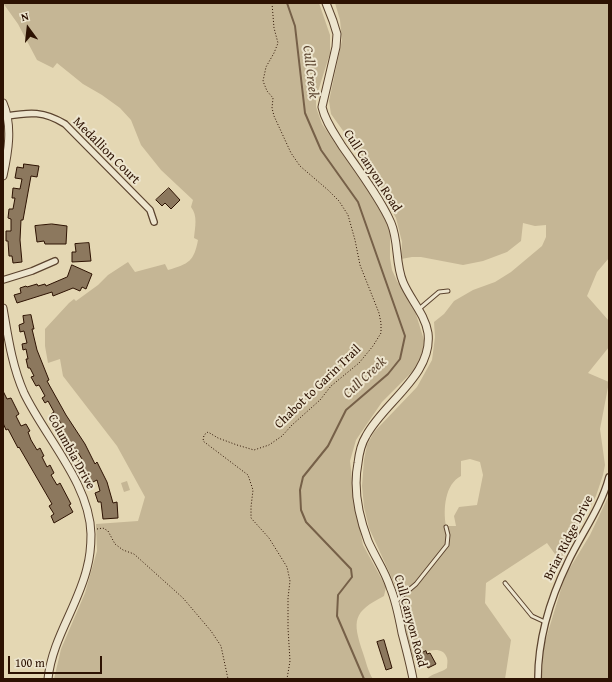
<!DOCTYPE html>
<style>
body{margin:0}
#map{position:relative;width:612px;height:682px;overflow:hidden;background:#e4d7b3;font-family:"Gentium Book Plus",serif}
canvas{display:block}
.frame{position:absolute;inset:0;border:4px solid #2d1202;pointer-events:none}
.north{position:absolute;left:8px;top:8px;width:40px;height:40px;-webkit-text-stroke:3px #ede5ce;paint-order:stroke;rotate:345deg;font-size:11px;font-weight:700;line-height:16px;text-align:center;color:#2d1202}
.north::after{content:'';display:block;margin:auto;width:14px;height:18px;background:#2d1202;clip-path:polygon(50% 0,100% 100%,50% 72%,0 100%)}
.scale{position:absolute;left:8px;top:656px;width:94px;height:18px;box-sizing:border-box;border:2px solid #2d1202;border-top:0;padding-left:5px;font-size:12px;line-height:14px;white-space:nowrap;color:#2d1202;-webkit-text-stroke:3px #ede5ce;paint-order:stroke}
</style>
<div id="map">
<canvas width="612" height="682"></canvas>
<div class="frame"></div>
<div class="north">N</div>
<div class="scale">100 m</div>
</div>
<script>
const g = document.querySelector('canvas').getContext('2d');
g.lineJoin = 'round';
function fill(path, color) { g.fillStyle = color; g.fill(path, 'evenodd'); }
function trace(path, color, width, dash) { g.strokeStyle = color; g.lineWidth = width; g.lineCap = dash ? 'butt' : 'round'; g.setLineDash(dash || []); g.stroke(path); }
function label(font, color, halo, rows, align = 'center') {
  g.font = font + ' "Gentium Book Plus",serif'; g.lineWidth = 4; g.setLineDash([]); g.textBaseline = 'middle'; g.strokeStyle = halo; g.fillStyle = color; for (const [text, x, y, turn = 0] of rows) {
    g.save(); g.translate(x, y); g.rotate((+turn || 0) * Math.PI / 180); g.textAlign = isNaN(turn) ? turn : align; if (halo) g.strokeText(text, 0, 0); g.fillText(text, 0, 0); g.restore();
  }
}
fill(new Path2D(`
 M 3,3 L 319,3 L 330,35 L 330,53 L 316,98 L 316,107 L 322,124 L 372,197 L 388,225 L 390,234 L 390,258 L 392,270 L 397,281 L 415,311 L 424,340 L 423,349 L 418,366 L 382,402 L 356,440 L 350,461 L 355,505 L 363,545 L 386,587 L 384,596 C 353,612 352,620 363,653 C 366,661 368,672 373,679 L 54,679 L 61,649 L 85,593 L 97,551 L 96,524 L 138,521 L 145,497 L 117,446 L 63,376 L 60,359 L 48,363 L 45,346 L 45,329 L 69,303 L 74,299 L 76,301 L 98,285 L 108,275 L 128,262 L 135,272 L 165,264 L 168,270 C 189,264 194,261 198,240 L 194,238 C 195,227 198,216 191,207 L 193,200 L 161,170 L 141,145 L 131,120 L 120,108 L 102,95 L 83,84 L 57,63 L 53,68 L 37,60 L 18,24 Z
 M 335,3 L 609,3 L 609,258 L 597,272 L 587,296 L 609,321 L 609,347 L 588,373 L 609,382 L 600,429 L 605,465 L 603,475 L 596,496 L 560,561 L 547,543 L 486,583 L 485,603 L 511,640 L 505,679 L 427,679 C 432,673 441,673 447,668 C 447,665 448,661 447,658 C 442,643 421,653 413,658 L 395,585 L 369,528 L 364,507 L 362,486 L 364,460 L 367,445 L 374,432 L 417,387 L 432,360 L 435,337 L 434,322 L 444,314 L 454,301 L 473,290 L 495,282 L 511,272 L 542,246 L 546,237 L 546,225 L 535,226 L 523,223 L 521,241 L 507,252 L 483,261 L 463,265 L 421,257 L 412,257 L 401,259 L 402,242 L 396,218 L 367,164 L 331,114 L 329,101 L 342,40 L 340,20 ZM 470,459 L 480,462 L 483,475 L 477,505 L 459,507 L 454,516 L 456,526 L 446,526 C 443,509 445,484 461,476 L 461,461 Z
 M 127,481 L 130,490 L 124,492 L 121,483 Z
 M 609,495 L 609,679 L 542,679 L 544,645 L 565,576 L 590,535 Z`), '#c5b695');
trace(new Path2D(`
 M 287,3 L 295,26 L 305,113 L 321,150 L 358,202 L 405,336 L 400,359 L 388,374 L 346,410 L 328,446 L 303,477 L 300,490 L 301,510 L 306,522 L 351,569 L 352,577 L 338,595 L 337,616 L 364,679`), '#766048', 2);
const building = new Path2D(`
 M 24,164 L 39,166 L 37,177 L 31,176 L 23,220 L 21,220 L 20,240 L 22,262 L 13,263 L 12,256 L 9,256 L 8,241 L 6,241 L 6,231 L 11,231 L 11,219 L 8,218 L 9,209 L 13,209 L 15,198 L 12,198 L 13,188 L 20,189 L 22,179 L 15,178 L 17,167 L 23,168 Z
 M 169,188 L 180,200 L 171,209 L 165,203 L 162,206 L 156,200 Z
 M 52,224 L 67,226 L 66,244 L 45,244 L 44,241 L 37,242 L 35,226 Z
 M 89,243 L 91,261 L 72,262 L 72,252 L 76,252 L 75,244 Z
 M 72,265 L 92,274 L 86,289 L 82,287 L 80,291 L 73,288 L 53,296 L 52,292 L 17,303 L 14,295 L 21,293 L 20,288 L 26,286 L 27,287 L 37,284 L 38,286 L 45,284 L 46,286 L 67,277 Z
 M 31,315 L 34,329 L 32,329 L 37,350 L 49,380 L 47,381 L 66,415 L 85,444 L 95,464 L 97,462 L 107,482 L 113,503 L 117,502 L 118,518 L 103,519 L 101,502 L 98,502 L 95,493 L 100,491 L 97,480 L 91,483 L 83,466 L 81,467 L 78,461 L 82,459 L 76,449 L 72,451 L 58,428 L 62,425 L 57,417 L 53,419 L 51,414 L 54,412 L 48,401 L 45,403 L 42,398 L 45,396 L 39,385 L 36,386 L 31,377 L 34,376 L 30,368 L 28,368 L 26,359 L 28,359 L 26,349 L 23,350 L 22,344 L 27,343 L 24,331 L 20,332 L 19,325 L 24,323 L 23,316 Z
 M 3,391 L 7,399 L 11,398 L 19,414 L 16,416 L 21,426 L 26,424 L 30,431 L 28,432 L 31,440 L 37,450 L 40,448 L 44,456 L 42,457 L 47,467 L 50,465 L 54,473 L 51,475 L 57,485 L 60,483 L 71,504 L 69,505 L 73,512 L 54,523 L 51,516 L 54,514 L 49,506 L 52,504 L 19,447 L 18,448 L 8,429 L 6,430 L 3,423 Z
 M 384,640 L 392,668 L 386,670 L 377,642 Z
 M 426,651 L 427,654 L 430,653 L 436,664 L 428,668 L 420,654 Z`);
fill(building, '#8c785e');
trace(building, '#2d1202', 1);
const service = new Path2D(`
 M 419,309 L 439,292 L 448,291
 M 505,583 L 532,616 L 545,622
 M 396,601 L 416,584 L 447,545 L 448,535 L 446,527`);
const minor = new Path2D(`
 M 7,116 C 30,112 44,111 65,124 L 150,210 L 154,222
 M 3,280 L 32,271 L 55,261
 M 538,679 C 538,638 550,599 568,562 C 581,534 601,508 609,477`);
const tertiary = new Path2D(`
 M 326,3 L 333,21 L 337,34 L 336,47 L 322,107 C 325,121 334,133 342,146 C 358,169 380,198 391,223 C 399,242 395,263 403,282 C 410,299 425,314 428,333 C 433,375 384,402 366,436 C 361,444 359,454 358,463 C 353,488 359,517 368,541 C 375,557 385,571 390,587 C 396,601 399,617 402,633 C 406,648 410,663 413,679
 M 3,103 C 13,126 8,153 3,176
 M 3,308 C 8,337 12,366 24,393 C 45,437 90,484 91,534 C 91,545 90,557 87,568 C 78,606 52,639 48,679`);
trace(service, '#5b432e', 5);
trace(minor, '#5b432e', 8);
trace(tertiary, '#5b432e', 9);
trace(new Path2D(`
 M 272,3 L 274,28 L 278,43 L 274,53 L 266,67 L 263,81 L 267,91 L 273,98 L 272,108 L 274,116 L 291,153 L 300,166 L 328,190 L 339,201 L 348,215 L 355,240 L 360,265 L 379,313 L 381,323 L 381,333 L 373,346 L 359,363 L 331,386 L 320,400 L 292,425 L 282,436 L 269,445 L 254,450 L 237,445 L 218,438 L 208,432 L 204,435 L 203,441 L 248,475 L 253,490 L 251,507 L 251,518 L 269,538 L 287,567 L 290,581 L 288,598 L 288,628 L 290,661 L 287,679
 M 97,529 L 103,528 L 108,531 L 115,544 L 123,550 L 134,554 L 183,598 L 211,631 L 221,646 L 228,679`), '#2d1202', 1, [1, 2]);
trace(service, '#ede5ce', 3);
trace(minor, '#ede5ce', 5.5);
trace(tertiary, '#ede5ce', 7);
label('13px', '#2d1202', '#ede5ce', [
 ["Medallion Court",106,151,45],
 ["Cull Canyon Road",372,171,57],
 ["Chabot to Garin Trail",318,387,-44],
 ["Columbia Drive",71,452,61],
 ["Briar Ridge Drive",569,538,-63],
 ["Cull Canyon Road",410,621,75]
]);
label('italic 14px', '#5d4631', '#ede5ce', [
 ["Cull Creek",310,72,83],
 ["Cull Creek",365,378,-43]
]);
</script>
